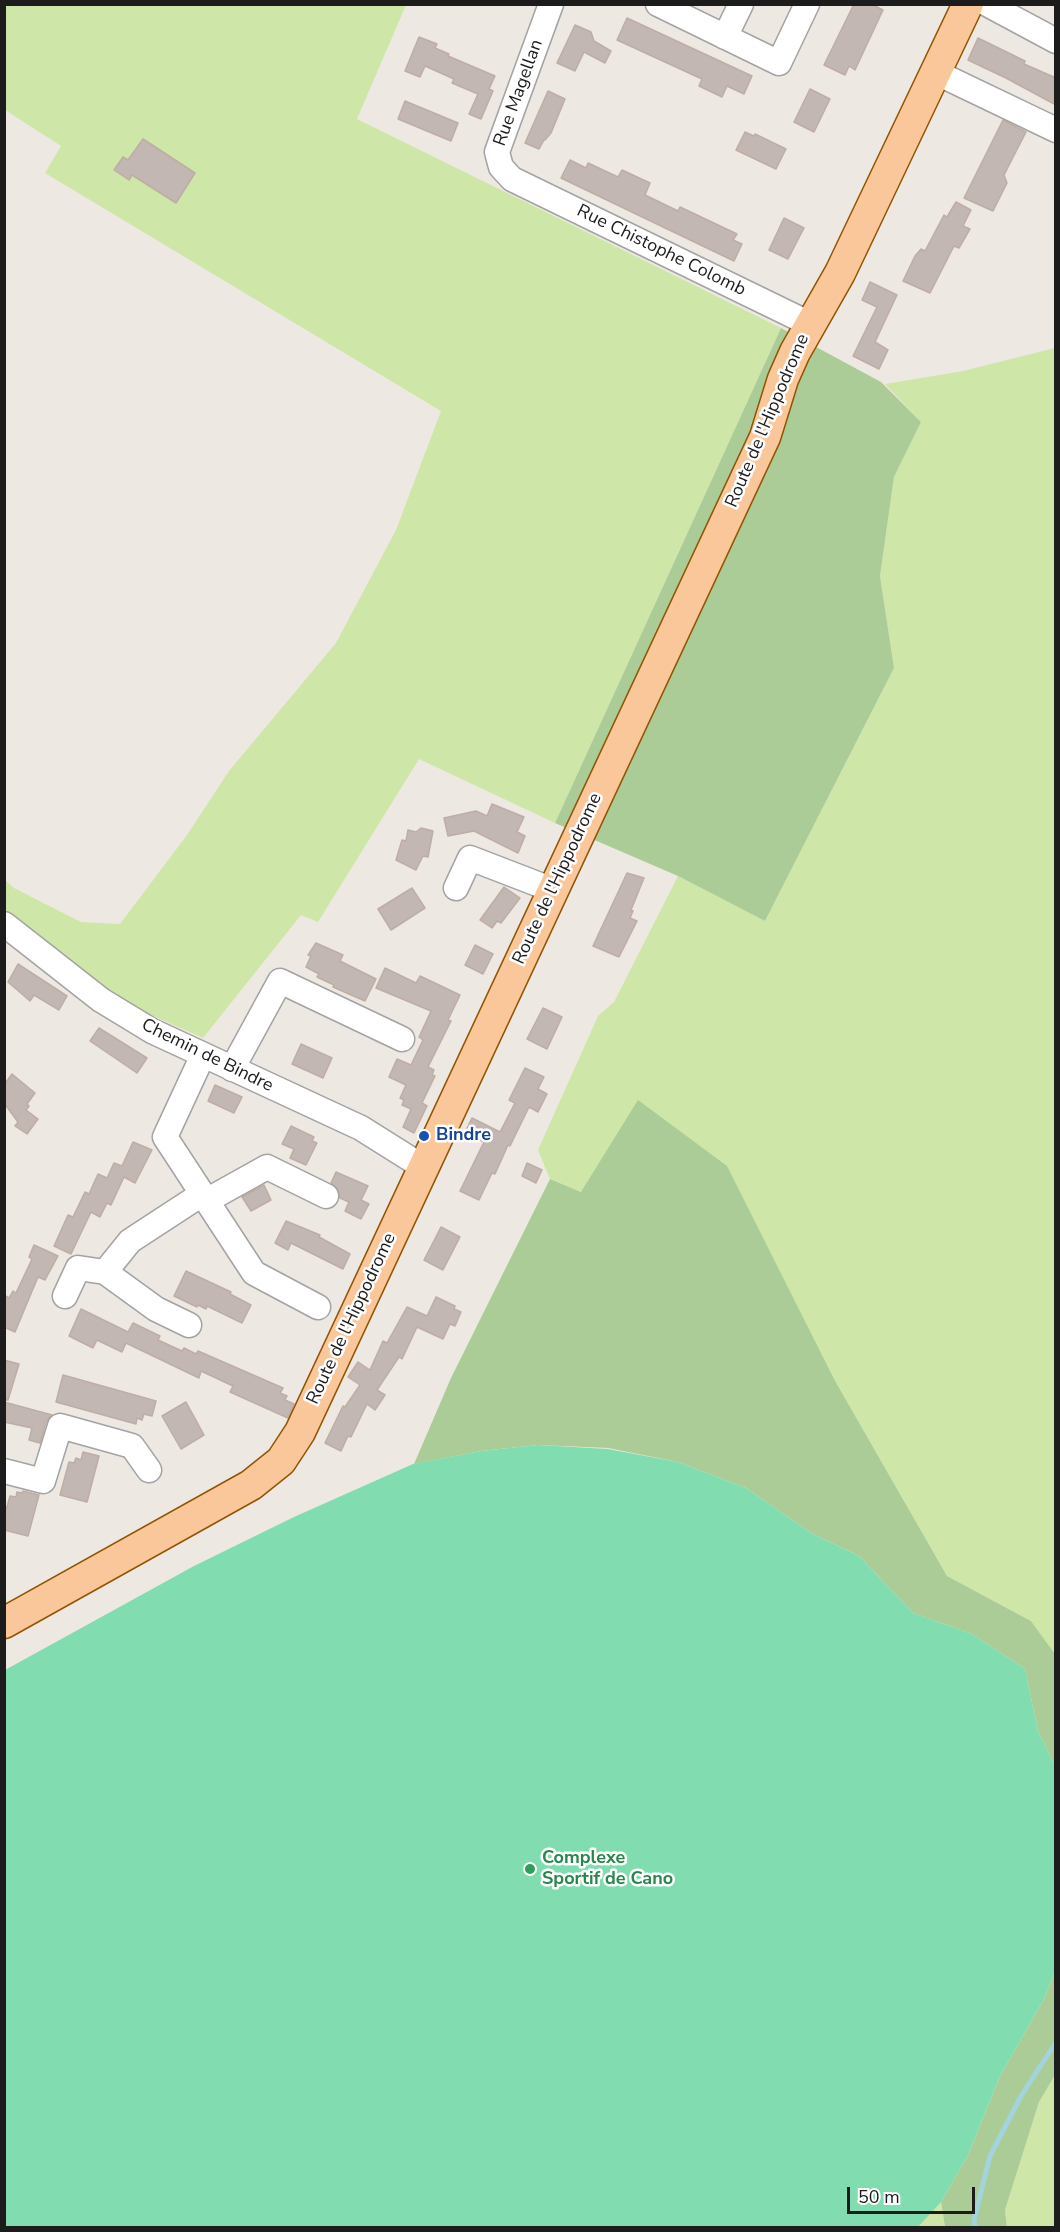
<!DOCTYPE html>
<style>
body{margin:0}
#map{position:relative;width:1060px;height:2232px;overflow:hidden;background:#ede8e2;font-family:"Nunito Sans",sans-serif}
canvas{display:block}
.frame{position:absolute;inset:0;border:6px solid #1c1c1c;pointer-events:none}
.scale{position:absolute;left:847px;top:2187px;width:128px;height:27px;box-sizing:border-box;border:3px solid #1c1c1c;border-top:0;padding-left:8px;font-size:18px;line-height:21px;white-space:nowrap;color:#1c1c1c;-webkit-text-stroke:4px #fff;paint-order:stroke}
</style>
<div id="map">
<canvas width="1060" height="2232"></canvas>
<div class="frame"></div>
<div class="scale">50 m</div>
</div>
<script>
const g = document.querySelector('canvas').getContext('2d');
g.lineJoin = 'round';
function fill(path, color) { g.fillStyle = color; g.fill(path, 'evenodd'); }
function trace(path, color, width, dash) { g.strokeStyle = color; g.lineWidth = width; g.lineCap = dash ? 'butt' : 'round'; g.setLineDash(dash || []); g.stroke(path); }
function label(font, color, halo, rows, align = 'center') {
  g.font = font + ' "Nunito Sans",sans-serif'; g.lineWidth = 5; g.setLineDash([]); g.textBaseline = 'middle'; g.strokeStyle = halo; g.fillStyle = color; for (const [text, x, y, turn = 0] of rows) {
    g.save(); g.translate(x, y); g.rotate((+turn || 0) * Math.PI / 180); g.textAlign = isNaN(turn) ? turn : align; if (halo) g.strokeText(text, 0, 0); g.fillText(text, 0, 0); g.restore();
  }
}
fill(new Path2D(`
 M 5,5 L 406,5 L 357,119 L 781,328 L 555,823 L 419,759 L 318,922 L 301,915 L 203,1038 L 122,1002 L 14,917 L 5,909 L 4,879 L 14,888 L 81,922 L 120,924 L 187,835 L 229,771 L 336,643 L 396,530 L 441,411 L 45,173 L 61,146 L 5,110 Z
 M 1055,348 L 1055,1654 L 1031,1621 L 947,1576 L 834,1379 L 581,1192 L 550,1179 L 538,1150 L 598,1016 L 614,1002 L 678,876 L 765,921 L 894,668 L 880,576 L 894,477 L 921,422 L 885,384 L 963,371 Z
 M 1055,2075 L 1055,2227 L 1007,2227 L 1005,2210 L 1039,2102 Z
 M 941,2202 L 945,2227 L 917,2227 Z`), '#cee7a8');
fill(new Path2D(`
 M 781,328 L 881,382 L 921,422 L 894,477 L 880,576 L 894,668 L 765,921 L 678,876 L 555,823 Z
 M 638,1100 L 727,1166 L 834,1379 L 947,1576 L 1031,1621 L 1055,1654 L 1055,1766 L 1038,1731 L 1025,1669 L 972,1634 L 913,1613 L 859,1556 L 811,1533 L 746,1488 L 678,1462 L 608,1448 L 538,1445 L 481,1451 L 414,1464 L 451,1378 L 550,1179 L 581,1192 Z
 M 1055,1971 L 1055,2075 L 1039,2102 L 1005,2210 L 1007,2227 L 945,2227 L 941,2202 L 968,2155 L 1000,2076 L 1044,1999 Z`), '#accc97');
fill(new Path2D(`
 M 538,1445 L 608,1449 L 678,1462 L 746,1488 L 811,1533 L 859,1556 L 913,1613 L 972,1634 L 1025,1669 L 1038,1731 L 1055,1766 L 1055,1971 L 1044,1999 L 1000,2076 L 968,2155 L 941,2202 L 917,2228 L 5,2227 L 5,1670 L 194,1566 L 294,1517 L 413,1464 L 481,1451 Z`), '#81dcaf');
trace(new Path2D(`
 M 975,2228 L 974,2220 L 990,2156 L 1021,2096 L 1056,2042`), '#a3d4db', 5);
const building = new Path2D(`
 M 854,4 L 871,4 L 883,10 L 855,70 L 849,66 L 845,75 L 824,65 Z
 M 627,18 L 752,76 L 744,94 L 727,86 L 722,97 L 699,86 L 702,79 L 617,40 Z
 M 575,25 L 591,32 L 594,41 L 611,51 L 605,63 L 584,52 L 575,71 L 557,63 Z
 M 419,37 L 437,44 L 435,48 L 449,54 L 448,56 L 495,76 L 489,89 L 493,91 L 481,119 L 469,114 L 478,94 L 452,83 L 454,79 L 425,66 L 420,77 L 405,71 Z
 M 978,38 L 1025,61 L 1024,64 L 1056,78 L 1056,105 L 1006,78 L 968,60 Z
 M 810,89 L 830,99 L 814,132 L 794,122 Z
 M 548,91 L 565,99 L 551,133 L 545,140 L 544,140 L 539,149 L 525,143 Z
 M 405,101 L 458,123 L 451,141 L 398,119 Z
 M 1003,120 L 1026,132 L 1004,175 L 1007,183 L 993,211 L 964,198 Z
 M 745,132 L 754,136 L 755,134 L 786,149 L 776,169 L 736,150 Z
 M 143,139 L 195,173 L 176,203 L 132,175 L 129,180 L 114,170 L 123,157 L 128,160 Z
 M 570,160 L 586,168 L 588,163 L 618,177 L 622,170 L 650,183 L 645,195 L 678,211 L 680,207 L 737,234 L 733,240 L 742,244 L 734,261 L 561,178 Z
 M 956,202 L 971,210 L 963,226 L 970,229 L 959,248 L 954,246 L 930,293 L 903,281 L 915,256 L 921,249 L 925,251 L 944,215 L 947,217 Z
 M 784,218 L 804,228 L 788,259 L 769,250 Z
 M 870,282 L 897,295 L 875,342 L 888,350 L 879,369 L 853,356 L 877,307 L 862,300 Z
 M 492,804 L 524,817 L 517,832 L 525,836 L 518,853 L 474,831 L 448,836 L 444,818 L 476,811 L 487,816 Z
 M 421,828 L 433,831 L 428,857 L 423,856 L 416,870 L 396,860 L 402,840 L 406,841 L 408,830 L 416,832 Z
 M 627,873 L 644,878 L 631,910 L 633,911 L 630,918 L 637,921 L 619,957 L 593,946 Z
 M 504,887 L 520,898 L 501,923 L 497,921 L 492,928 L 480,920 Z
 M 412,888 L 425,908 L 391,930 L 378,909 Z
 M 316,943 L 343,955 L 340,961 L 376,979 L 365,1001 L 333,987 L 334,985 L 317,977 L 319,974 L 306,967 L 311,956 L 308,955 Z
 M 475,945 L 493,954 L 483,974 L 465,965 Z
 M 18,964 L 67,996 L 59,1010 L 34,995 L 30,1001 L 8,982 Z
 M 385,968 L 416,983 L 420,976 L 460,995 L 448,1020 L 451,1021 L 428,1067 L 434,1070 L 432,1075 L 435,1076 L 422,1103 L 427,1106 L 414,1133 L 403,1127 L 411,1109 L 402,1105 L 404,1100 L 400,1098 L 406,1085 L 389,1077 L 397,1059 L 411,1065 L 423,1040 L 419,1037 L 431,1011 L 376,988 Z
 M 543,1008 L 562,1017 L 547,1049 L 527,1039 Z
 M 99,1028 L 147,1058 L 137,1073 L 90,1041 Z
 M 301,1044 L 332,1058 L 323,1078 L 292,1064 Z
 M 525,1068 L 544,1077 L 538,1089 L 547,1094 L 538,1112 L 529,1107 L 510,1146 L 508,1145 L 495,1174 L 492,1173 L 479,1200 L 460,1191 L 484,1142 L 465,1132 L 472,1118 L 500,1132 L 515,1103 L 509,1100 Z
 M 12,1074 L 35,1093 L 27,1104 L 29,1106 L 26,1110 L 38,1119 L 27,1134 L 15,1126 L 18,1122 L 4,1103 L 4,1085 Z
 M 215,1085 L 242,1097 L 234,1113 L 208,1101 Z
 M 291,1126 L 314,1137 L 312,1141 L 317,1143 L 306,1165 L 290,1158 L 294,1149 L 282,1144 Z
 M 133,1142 L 152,1150 L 135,1183 L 124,1177 L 111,1205 L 107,1203 L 100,1217 L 91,1212 L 71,1254 L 54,1246 L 68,1215 L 73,1217 L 85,1192 L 89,1194 L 98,1174 L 107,1178 L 114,1163 L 122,1166 Z
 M 527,1163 L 542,1170 L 536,1183 L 522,1176 Z
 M 336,1172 L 368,1186 L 361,1200 L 369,1204 L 361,1219 L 345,1211 L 349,1202 L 340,1198 L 338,1189 L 331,1183 Z
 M 264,1185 L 271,1200 L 251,1211 L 242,1197 Z
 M 286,1221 L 320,1235 L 319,1237 L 350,1254 L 343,1269 L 291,1243 L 288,1250 L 275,1243 Z
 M 441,1227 L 460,1237 L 443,1270 L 424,1260 Z
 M 34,1245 L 58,1256 L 45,1280 L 38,1277 L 15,1332 L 4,1327 L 4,1295 L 9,1298 L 13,1291 L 16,1293 L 32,1259 L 29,1257 Z
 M 186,1271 L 231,1292 L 230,1294 L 251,1305 L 242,1323 L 207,1306 L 206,1309 L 198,1305 L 197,1307 L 174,1296 Z
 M 436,1297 L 455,1306 L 454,1309 L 461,1312 L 455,1326 L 450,1324 L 443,1339 L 417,1327 L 402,1359 L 399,1357 L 377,1390 L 385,1395 L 375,1410 L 367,1404 L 351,1437 L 348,1436 L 341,1451 L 325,1443 L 343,1406 L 345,1407 L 360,1385 L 348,1377 L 358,1362 L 370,1370 L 383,1341 L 387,1343 L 407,1307 L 427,1316 Z
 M 81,1309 L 128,1332 L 133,1323 L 160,1336 L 158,1340 L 182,1351 L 184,1348 L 196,1354 L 198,1351 L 283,1388 L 280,1393 L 287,1396 L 285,1400 L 294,1404 L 288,1418 L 230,1392 L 233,1386 L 201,1371 L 199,1378 L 126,1343 L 122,1352 L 97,1340 L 93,1348 L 69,1336 Z
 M 4,1360 L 19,1364 L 8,1400 L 4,1400 Z
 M 63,1375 L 156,1401 L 152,1416 L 144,1414 L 142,1420 L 137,1418 L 136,1424 L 56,1402 Z
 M 4,1402 L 52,1415 L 46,1422 L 40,1443 L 29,1440 L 32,1428 L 4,1422 Z
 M 186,1402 L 204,1435 L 181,1449 L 162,1416 Z
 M 83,1452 L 99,1456 L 87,1502 L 60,1495 L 69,1462 L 74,1463 L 76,1458 L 81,1460 Z
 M 23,1491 L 39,1495 L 28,1536 L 4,1530 L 4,1517 L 10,1496 L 16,1497 L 17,1492 L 22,1493 Z`);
fill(building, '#c2b7b2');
trace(building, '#bfada5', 1.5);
const minor = new Path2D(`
 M 551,4 L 497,152 L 501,167 L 512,179 L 810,324
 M 658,4 L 779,63 L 807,4
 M 987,4 L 1056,41
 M 725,37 L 741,4
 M 935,72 L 1056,130
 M 456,888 L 470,858 L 553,890
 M 4,924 L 101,1000 L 152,1031 L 361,1128 L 423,1167
 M 203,1055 L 165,1137 L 254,1273 L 318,1307
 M 232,1069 L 280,981 L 402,1039
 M 206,1201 L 267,1167 L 326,1196
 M 105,1272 L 156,1309 L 189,1325
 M 65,1296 L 78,1268 L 105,1272 L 130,1241 L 202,1194
 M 4,1471 L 43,1481 L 60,1426 L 132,1446 L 149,1470`);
const major = new Path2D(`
 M 4,1623 L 251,1485 L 281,1461 L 300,1432 L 765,437 L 783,379 L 795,352 L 840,273 L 968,4`);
trace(minor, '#a3a3a3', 27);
trace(major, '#915403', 33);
trace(minor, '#fff', 24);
trace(major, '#fac79b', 30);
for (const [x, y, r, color] of [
 [424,1136,6,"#1a4fb4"],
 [530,1869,6,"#2e9e5b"]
]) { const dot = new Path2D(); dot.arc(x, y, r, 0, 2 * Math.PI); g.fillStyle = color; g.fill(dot); trace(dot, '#fff', 2); }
label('18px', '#1c1c1c', '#fff', [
 ["Rue Magellan",519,93,-70],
 ["Rue Chistophe Colomb",661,251,26],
 ["Route de l'Hippodrome",768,421,-67],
 ["Route de l'Hippodrome",558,879,-65],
 ["Chemin de Bindre",207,1056,26],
 ["Route de l'Hippodrome",352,1319,-65]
]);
label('bold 18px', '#164399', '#fff', [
 ["Bindre",436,1136]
], 'left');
label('bold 18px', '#27864d', '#fff', [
 ["Complexe",542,1859],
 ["Sportif de Cano",542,1880]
], 'left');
</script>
